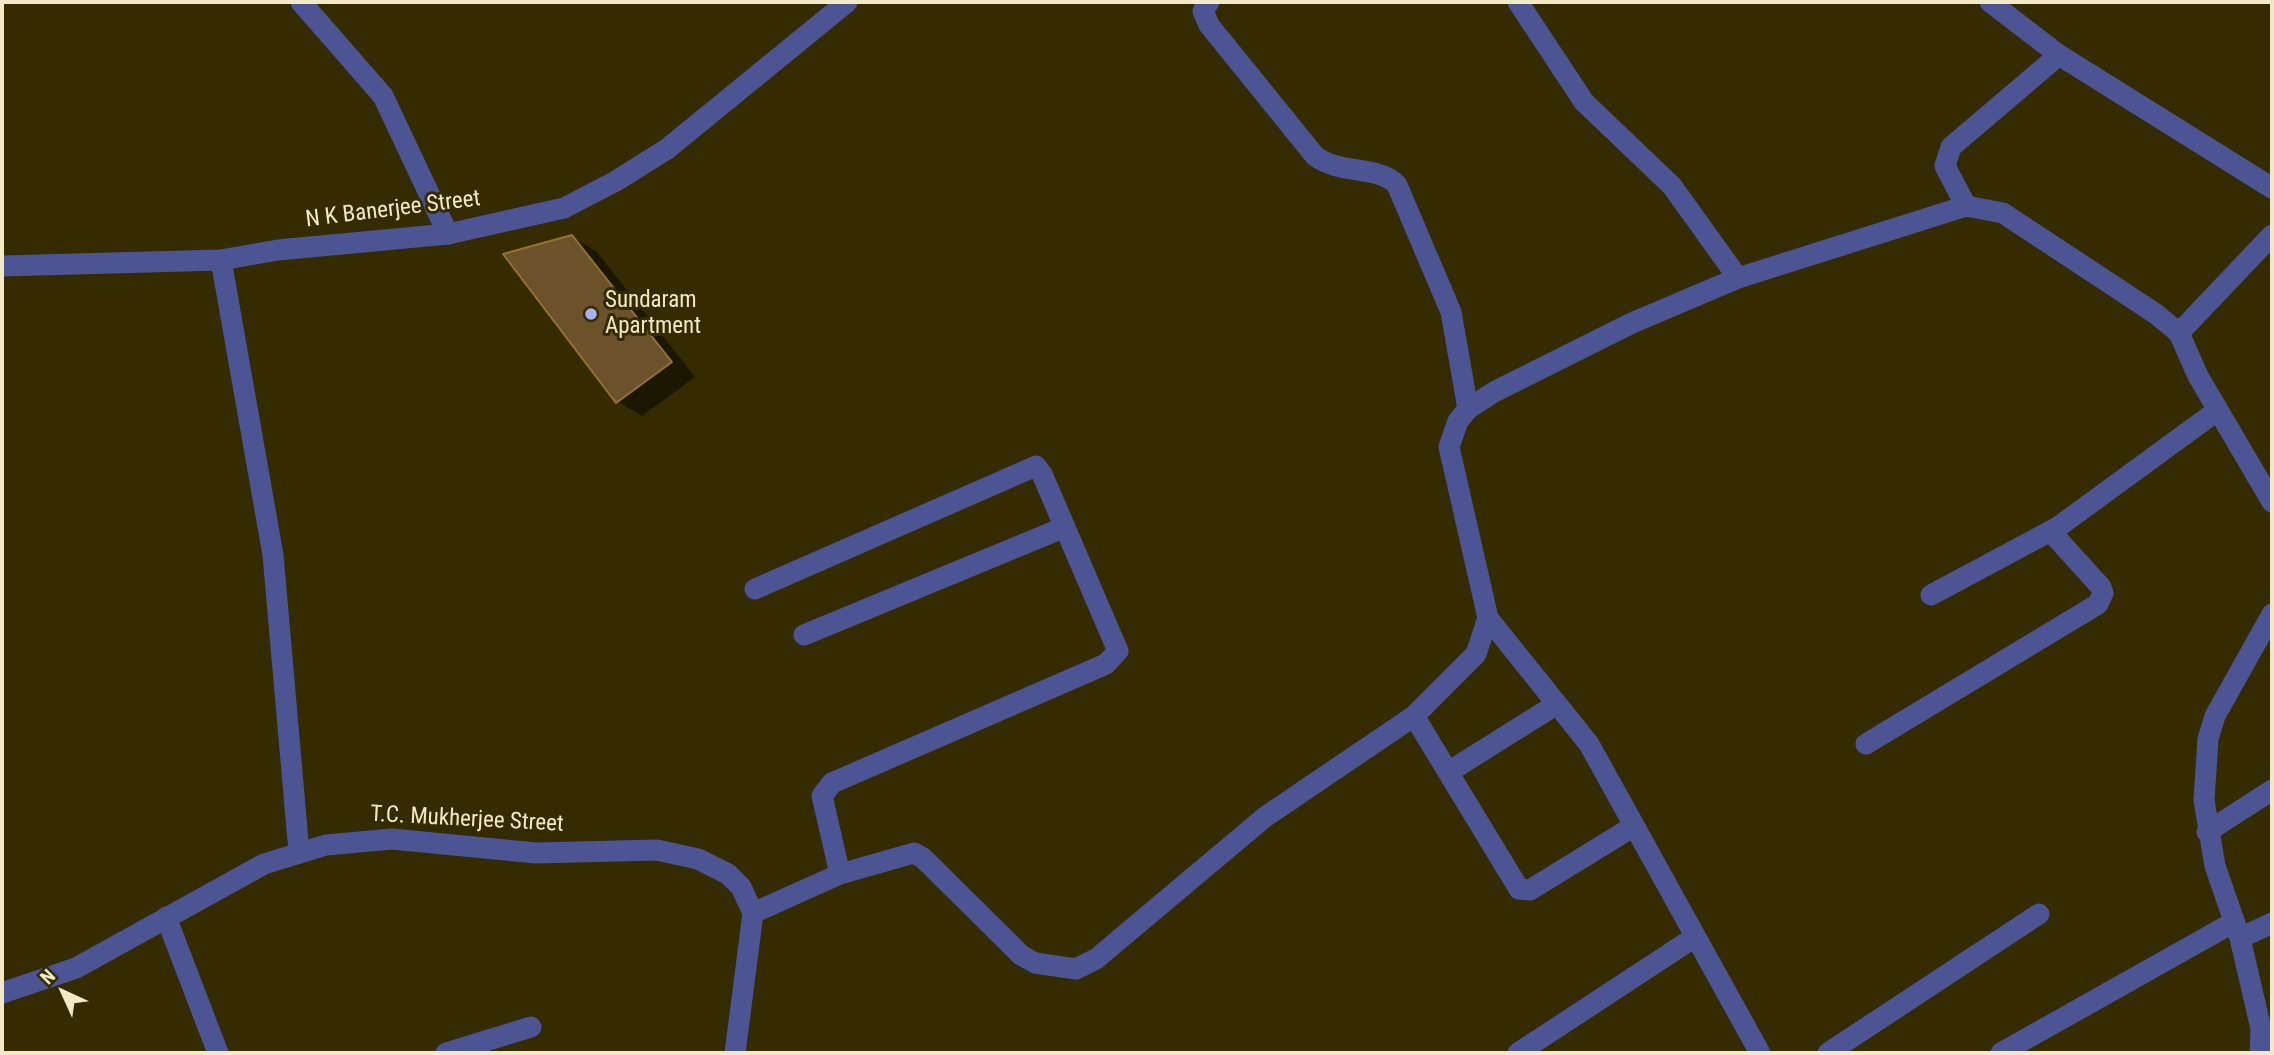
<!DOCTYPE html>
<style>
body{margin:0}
#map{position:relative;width:2274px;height:1055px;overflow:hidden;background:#342b01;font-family:"Roboto Condensed",sans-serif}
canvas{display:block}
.frame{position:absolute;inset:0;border:4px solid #f2eac5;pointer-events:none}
.north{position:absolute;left:28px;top:957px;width:70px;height:70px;-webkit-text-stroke:5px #342b01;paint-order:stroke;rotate:315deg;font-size:19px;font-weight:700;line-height:28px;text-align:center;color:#f2eac5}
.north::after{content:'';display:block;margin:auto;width:24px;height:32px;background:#f2eac5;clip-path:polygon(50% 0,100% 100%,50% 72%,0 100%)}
</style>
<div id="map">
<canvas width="2274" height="1055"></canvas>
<div class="frame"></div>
<div class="north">N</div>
</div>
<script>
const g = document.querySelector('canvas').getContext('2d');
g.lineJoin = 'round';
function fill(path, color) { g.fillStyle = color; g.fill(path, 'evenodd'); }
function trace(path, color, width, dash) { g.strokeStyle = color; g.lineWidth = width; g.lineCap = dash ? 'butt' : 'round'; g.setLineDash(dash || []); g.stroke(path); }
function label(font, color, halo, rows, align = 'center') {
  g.font = font + ' "Roboto Condensed",sans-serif'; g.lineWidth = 6; g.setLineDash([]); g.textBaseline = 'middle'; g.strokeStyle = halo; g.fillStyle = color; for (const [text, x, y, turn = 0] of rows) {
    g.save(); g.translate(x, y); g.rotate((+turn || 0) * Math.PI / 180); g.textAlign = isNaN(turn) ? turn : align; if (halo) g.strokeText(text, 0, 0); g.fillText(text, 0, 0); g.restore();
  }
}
fill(new Path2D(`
 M 572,237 L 597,252 L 695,377 L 642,416 L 617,401 Z`), '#0007');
const building = new Path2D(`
 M 572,235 L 672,362 L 616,403 L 503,254 Z`);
fill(building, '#6c522a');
trace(building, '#99712d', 2);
trace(new Path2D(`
 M 301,2 L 383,96 L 448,234
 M 1209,2 L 1203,11 L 1209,25 L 1315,156 C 1340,175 1379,165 1397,185 L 1451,312 L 1468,409
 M 1518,2 L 1584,102 L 1672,186 L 1738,278
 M 1990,2 L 2059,55 L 2272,188
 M 1966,206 L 1945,166 L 1951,147 L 2059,55
 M 2272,235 L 2179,333 L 2198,376 L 2272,502
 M 221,260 L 273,555 L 299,852
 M 755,589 L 1036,466 L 1042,474 L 1118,651 L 1106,664 L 832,783 L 822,796 L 840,874
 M 1931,595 L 2058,527 L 2218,410
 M 1488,618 L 1589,744 L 1760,1053
 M 804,635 L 1065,527
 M 1866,744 L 2098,604 L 2103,593 L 2101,587 L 2051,532
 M 1450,771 L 1557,704
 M 1634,826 L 1530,890 L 1519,889 L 1414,716 L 1476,654 L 1488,618 L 1449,447 L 1458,421 L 1468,409 L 1494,392 L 1632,323 L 1738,278 L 1966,206 L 2003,213 L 2156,314 L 2179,333
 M 2207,832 L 2272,790
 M 753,913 L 840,874 L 914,853 L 923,858 L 1021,955 L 1035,963 L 1076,969 L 1096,959 L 1265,817 L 1414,716
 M 166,917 L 218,1053
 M 2240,938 L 2272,923
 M 2,993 L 76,968 L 264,864 L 326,845 L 392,839 L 536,853 L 657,850 L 698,859 L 728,874 L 741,887 L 753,913 L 735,1053
 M 446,1053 L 531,1027
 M 1518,1053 L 1695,937
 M 1828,1053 L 2039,914
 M 2001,1053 L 2234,922
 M 2260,1053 L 2261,1029 L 2240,938 L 2215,866 L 2204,800 L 2208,739 L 2215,716 L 2272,614`), '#4d5493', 21);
trace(new Path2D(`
 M 2,266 L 221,260 L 278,250 L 448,234 L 564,208 L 616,181 L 667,149 L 847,2`), '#4d5493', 21);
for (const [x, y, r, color] of [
 [591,314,7,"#a6b1fc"]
]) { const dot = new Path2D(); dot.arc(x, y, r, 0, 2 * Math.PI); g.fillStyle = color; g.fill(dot); trace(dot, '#342b01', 2.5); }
label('23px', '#f2eac5', '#342b01', [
 ["N K Banerjee Street",393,210,-7],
 ["T.C. Mukherjee Street",467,820,3]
]);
label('23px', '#f2eac5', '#342b01', [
 ["Sundaram",605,301],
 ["Apartment",605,327]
], 'left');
</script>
